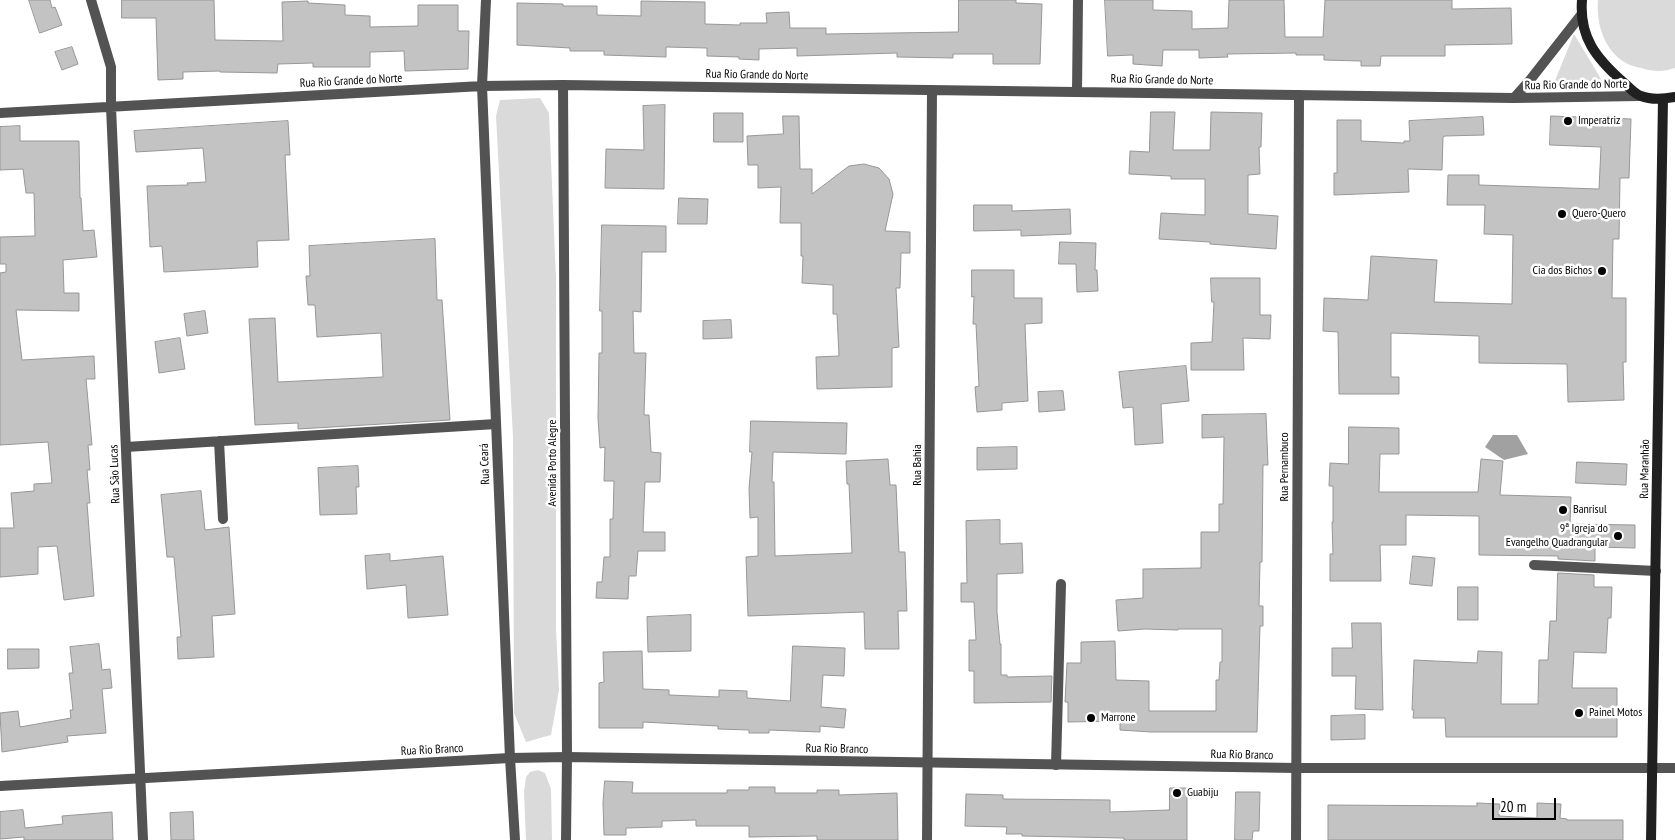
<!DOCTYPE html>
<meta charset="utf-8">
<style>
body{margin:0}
#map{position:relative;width:1675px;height:840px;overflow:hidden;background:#fff;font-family:"PT Sans Narrow",sans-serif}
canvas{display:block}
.scale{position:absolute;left:1492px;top:798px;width:64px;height:22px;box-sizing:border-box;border:2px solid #000;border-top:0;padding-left:6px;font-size:15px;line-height:18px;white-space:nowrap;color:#000;-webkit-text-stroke:4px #fff;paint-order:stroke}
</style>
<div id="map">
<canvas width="1675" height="840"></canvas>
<div class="scale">20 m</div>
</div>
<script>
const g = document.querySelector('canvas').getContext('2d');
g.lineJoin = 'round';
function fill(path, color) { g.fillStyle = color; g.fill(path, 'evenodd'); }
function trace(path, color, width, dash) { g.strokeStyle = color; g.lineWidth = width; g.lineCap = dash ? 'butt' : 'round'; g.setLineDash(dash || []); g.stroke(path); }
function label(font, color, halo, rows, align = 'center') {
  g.font = font + ' "PT Sans Narrow",sans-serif'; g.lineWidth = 5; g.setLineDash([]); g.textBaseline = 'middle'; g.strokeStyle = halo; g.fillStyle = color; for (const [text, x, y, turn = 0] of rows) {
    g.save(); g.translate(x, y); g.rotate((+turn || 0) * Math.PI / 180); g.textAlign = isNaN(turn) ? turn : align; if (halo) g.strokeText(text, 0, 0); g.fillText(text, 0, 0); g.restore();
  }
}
fill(new Path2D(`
 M 1598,0 L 1675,0 L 1675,68 C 1664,72 1653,72 1641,68 C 1637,67 1631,66 1626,63 C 1604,51 1596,23 1598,0 Z
 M 1574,34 L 1607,89 L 1552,88 Z
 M 540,98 L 549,113 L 556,279 L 556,629 L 559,690 L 551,735 L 526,742 L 514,713 L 513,437 L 496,116 L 500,100 Z
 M 538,770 L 545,773 L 551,789 L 552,840 L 526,840 L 524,792 L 526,777 L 530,772 Z`), '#dadada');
fill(new Path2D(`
 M 1493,435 L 1517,435 L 1528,454 L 1504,460 L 1485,447 Z`), '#a1a1a1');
const building = new Path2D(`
 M 29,0 L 50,0 L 52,8 L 55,7 L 62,25 L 40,33 Z
 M 122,0 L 214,0 L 215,40 L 283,41 L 282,2 L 308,1 L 308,3 L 345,5 L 345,15 L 370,16 L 370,27 L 418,26 L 418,5 L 458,5 L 458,31 L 469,31 L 468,69 L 405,71 L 404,51 L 370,52 L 370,67 L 313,67 L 313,63 L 278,64 L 277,73 L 220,72 L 220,71 L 183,72 L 183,79 L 158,80 L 156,18 L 122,18 Z
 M 959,0 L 1016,0 L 1016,3 L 1042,4 L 1040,64 L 993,64 L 993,54 L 953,54 L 953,58 L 897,57 L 897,53 L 797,56 L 797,48 L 759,49 L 759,60 L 739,59 L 739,57 L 707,56 L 707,48 L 666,47 L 666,57 L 604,55 L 604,51 L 570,51 L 570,48 L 517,45 L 517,3 L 563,4 L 563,6 L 597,6 L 597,15 L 641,16 L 641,1 L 705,2 L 705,24 L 740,25 L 740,23 L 767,23 L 766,13 L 789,12 L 790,28 L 826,28 L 826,34 L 958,32 Z
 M 1105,0 L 1153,0 L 1153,10 L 1192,11 L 1192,29 L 1228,28 L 1229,0 L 1284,0 L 1285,37 L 1323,37 L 1325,0 L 1452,0 L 1452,9 L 1511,8 L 1512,44 L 1445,45 L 1445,56 L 1381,56 L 1380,66 L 1361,66 L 1361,61 L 1324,60 L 1324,55 L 1296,55 L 1296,53 L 1227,54 L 1228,57 L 1199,58 L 1199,50 L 1163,50 L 1162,66 L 1133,64 L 1133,55 L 1108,56 Z
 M 72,47 L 78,64 L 62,70 L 55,52 Z
 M 665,105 L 664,189 L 605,188 L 606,149 L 644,150 L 643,106 Z
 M 1151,112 L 1175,112 L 1173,150 L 1210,150 L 1211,112 L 1262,113 L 1261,147 L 1259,147 L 1260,174 L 1248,175 L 1248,214 L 1278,216 L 1276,249 L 1210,244 L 1210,242 L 1159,239 L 1161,213 L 1205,215 L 1205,179 L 1171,179 L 1171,176 L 1129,174 L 1130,151 L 1149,152 Z
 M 714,113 L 743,113 L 743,142 L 714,142 Z
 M 783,116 L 799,116 L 800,169 L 812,169 L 812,194 L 849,166 L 864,164 L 879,168 L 889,179 L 893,194 L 885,231 L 910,232 L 910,253 L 901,253 L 900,288 L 896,288 L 899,347 L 892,348 L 892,387 L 817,389 L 816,357 L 839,356 L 837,314 L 833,314 L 833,285 L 802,283 L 803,256 L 801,256 L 801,223 L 780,223 L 781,187 L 758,188 L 758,165 L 748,165 L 747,136 L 783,134 Z
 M 1551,116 L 1631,119 L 1629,178 L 1620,178 L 1619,239 L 1613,239 L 1612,298 L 1626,298 L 1626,362 L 1623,362 L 1624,400 L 1568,402 L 1567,364 L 1479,363 L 1479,336 L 1391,333 L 1391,377 L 1399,377 L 1399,394 L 1339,394 L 1338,332 L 1323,331 L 1324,298 L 1368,300 L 1371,256 L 1437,260 L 1434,302 L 1512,304 L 1513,235 L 1484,234 L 1485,205 L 1447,205 L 1448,175 L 1479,175 L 1479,185 L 1599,189 L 1601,147 L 1550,145 Z
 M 1483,117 L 1484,135 L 1445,136 L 1443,137 L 1442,170 L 1408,169 L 1409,192 L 1334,195 L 1334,173 L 1337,173 L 1337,120 L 1361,120 L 1361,141 L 1404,143 L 1404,141 L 1410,141 L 1409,121 Z
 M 288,121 L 290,155 L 285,155 L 289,240 L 257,241 L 258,267 L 164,272 L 162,246 L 150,247 L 147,186 L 188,185 L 187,183 L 206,182 L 203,148 L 136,152 L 134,131 Z
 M 20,126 L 20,141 L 79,141 L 80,198 L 81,198 L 83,231 L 94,230 L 97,257 L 63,260 L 64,293 L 79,293 L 79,311 L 16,310 L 22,360 L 94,356 L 95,379 L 86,379 L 92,445 L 88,445 L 90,470 L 87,470 L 90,503 L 87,503 L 94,596 L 64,600 L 57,546 L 38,547 L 38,574 L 0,577 L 0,528 L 14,528 L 11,493 L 34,491 L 34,484 L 52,483 L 48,442 L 0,445 L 0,273 L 6,272 L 6,264 L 0,264 L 0,237 L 35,236 L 34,193 L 26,193 L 23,169 L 0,170 L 0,127 Z
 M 679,198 L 708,199 L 707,224 L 678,224 Z
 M 974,205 L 1012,205 L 1012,211 L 1070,209 L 1071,234 L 1021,236 L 1021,230 L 974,231 Z
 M 602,225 L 666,226 L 666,252 L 642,252 L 641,312 L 633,311 L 634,353 L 646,353 L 644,415 L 649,415 L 651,452 L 661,453 L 660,482 L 645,482 L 643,532 L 665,532 L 665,551 L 638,551 L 636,576 L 629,576 L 628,599 L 596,598 L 597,582 L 602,582 L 604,557 L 610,557 L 610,519 L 613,519 L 614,481 L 604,481 L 605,447 L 600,448 L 598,418 L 599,353 L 602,353 L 602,311 L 600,311 Z
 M 435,239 L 437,300 L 442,300 L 450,420 L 298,429 L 298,423 L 255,425 L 249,319 L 275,318 L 278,382 L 383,377 L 381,333 L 317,337 L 315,305 L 308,305 L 306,276 L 310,276 L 309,246 Z
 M 1060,242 L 1096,243 L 1095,270 L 1097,270 L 1098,291 L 1077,292 L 1076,264 L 1059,264 Z
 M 972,270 L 1014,270 L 1014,298 L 1042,298 L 1042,323 L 1025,324 L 1028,401 L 1002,403 L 1002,410 L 977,412 L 975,387 L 979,386 L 976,324 L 973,324 L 974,296 L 972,297 Z
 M 1211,278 L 1260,278 L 1260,315 L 1271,315 L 1270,339 L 1243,338 L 1244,370 L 1191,370 L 1191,343 L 1212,342 L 1214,302 L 1212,302 Z
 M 205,311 L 208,333 L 187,336 L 184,314 Z
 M 731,320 L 732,338 L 703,339 L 703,321 Z
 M 180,338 L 185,369 L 159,373 L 155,342 Z
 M 1186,366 L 1189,401 L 1161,404 L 1163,443 L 1135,445 L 1133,407 L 1123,408 L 1119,372 Z
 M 1063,391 L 1065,410 L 1039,412 L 1038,392 Z
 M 1266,414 L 1268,465 L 1263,465 L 1262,562 L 1260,562 L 1259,606 L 1263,606 L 1263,626 L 1260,626 L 1257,732 L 1151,732 L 1120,730 L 1120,721 L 1068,722 L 1068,702 L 1065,702 L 1067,663 L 1081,663 L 1081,642 L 1115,641 L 1116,680 L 1149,681 L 1149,711 L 1216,711 L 1216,680 L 1219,680 L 1220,662 L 1222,662 L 1222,629 L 1178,629 L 1178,630 L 1145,629 L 1118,631 L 1116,600 L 1143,598 L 1143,569 L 1201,568 L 1201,532 L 1219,532 L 1219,504 L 1223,504 L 1224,437 L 1202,438 L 1202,415 Z
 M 751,421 L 847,423 L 846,454 L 773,452 L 772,482 L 774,482 L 775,556 L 852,553 L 849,484 L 847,484 L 846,461 L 888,459 L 890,485 L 896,485 L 899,552 L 905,552 L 907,611 L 898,611 L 899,649 L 865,649 L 864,612 L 748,616 L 746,557 L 758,556 L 758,517 L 750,518 L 749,489 L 752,452 L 750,452 Z
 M 1349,427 L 1399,428 L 1399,454 L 1380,454 L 1379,492 L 1478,492 L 1481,459 L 1503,461 L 1500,495 L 1571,497 L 1570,524 L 1635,525 L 1635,548 L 1595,547 L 1595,561 L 1558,559 L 1558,556 L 1479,555 L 1479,516 L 1406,515 L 1406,545 L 1380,545 L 1381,581 L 1330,581 L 1330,554 L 1333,554 L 1332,522 L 1333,522 L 1333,486 L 1329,486 L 1330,463 L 1348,464 Z
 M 1017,447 L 1017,469 L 977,470 L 977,448 Z
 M 1577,462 L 1627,464 L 1626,485 L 1576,483 Z
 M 358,466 L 359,487 L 356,487 L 357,514 L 320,515 L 318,468 Z
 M 201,491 L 205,530 L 229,527 L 235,614 L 212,616 L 214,657 L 178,659 L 177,637 L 181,637 L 174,557 L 167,557 L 161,495 Z
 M 1000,520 L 1000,544 L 1022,543 L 1023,573 L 997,574 L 997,612 L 1000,644 L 1001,644 L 1001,675 L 1007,675 L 1007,677 L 1052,676 L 1051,702 L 974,703 L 974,671 L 969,671 L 969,640 L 976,640 L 974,602 L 961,602 L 961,583 L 967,583 L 966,521 Z
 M 390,554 L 390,561 L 443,556 L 448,615 L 408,618 L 406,585 L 367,589 L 365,556 Z
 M 1413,556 L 1435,558 L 1432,586 L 1410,584 Z
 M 1558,573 L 1594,575 L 1594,587 L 1612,587 L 1611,618 L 1608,618 L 1606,653 L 1574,652 L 1572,688 L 1617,688 L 1617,737 L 1446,737 L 1445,718 L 1413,718 L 1414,710 L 1412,710 L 1414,660 L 1477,663 L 1478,651 L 1502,652 L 1501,704 L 1538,704 L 1539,660 L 1548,660 L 1550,621 L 1556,621 Z
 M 1458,587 L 1478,587 L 1478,620 L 1458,620 Z
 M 691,615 L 691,651 L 648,652 L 647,617 Z
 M 1352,623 L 1381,623 L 1383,710 L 1355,709 L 1356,676 L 1332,676 L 1332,648 L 1352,648 Z
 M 99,644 L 102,670 L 110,669 L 112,688 L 102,689 L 106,733 L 67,736 L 68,742 L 2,752 L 0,713 L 18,711 L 20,727 L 71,718 L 70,710 L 73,710 L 69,673 L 73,673 L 70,647 Z
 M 793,646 L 845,648 L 844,676 L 823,675 L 821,707 L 846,709 L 844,728 L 820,726 L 820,732 L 769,730 L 769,733 L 749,733 L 749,730 L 718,729 L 718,726 L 643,722 L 643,728 L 599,728 L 599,683 L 604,682 L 603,652 L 642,651 L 643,689 L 669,690 L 669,695 L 719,697 L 719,690 L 747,691 L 747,698 L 790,701 Z
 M 8,649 L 39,649 L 39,668 L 8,669 Z
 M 1365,715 L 1365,739 L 1331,740 L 1331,716 Z
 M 605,781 L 633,782 L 632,793 L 727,793 L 727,790 L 749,790 L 749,787 L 775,787 L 775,793 L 817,793 L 817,790 L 839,790 L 839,795 L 897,793 L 898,840 L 817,840 L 817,836 L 749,837 L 749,826 L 696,826 L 696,820 L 662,821 L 662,827 L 626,828 L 626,835 L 604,835 L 603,803 Z
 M 1170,788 L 1187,788 L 1187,840 L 1124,840 L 1124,838 L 1022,836 L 1022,834 L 1006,834 L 1007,827 L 965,826 L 966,794 L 1003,795 L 1003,799 L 1110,800 L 1110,812 L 1169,810 Z
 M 1236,792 L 1260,792 L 1259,831 L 1253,831 L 1252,840 L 1235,840 Z
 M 1477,803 L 1500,804 L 1499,816 L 1537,818 L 1537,803 L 1561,804 L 1560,818 L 1567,819 L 1567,820 L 1623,820 L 1623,840 L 1328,840 L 1328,805 L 1477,806 Z
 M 23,810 L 25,828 L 63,824 L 62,816 L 112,812 L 113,840 L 24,840 L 24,837 L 0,839 L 0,812 Z
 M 193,812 L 194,840 L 171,840 L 170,813 Z`);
fill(building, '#c3c3c3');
trace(building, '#979797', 1);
trace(new Path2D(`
 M 219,441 L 223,519
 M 126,447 L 496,424
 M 1534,565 L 1656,571
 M 1056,765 L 1061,584`), '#535353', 10);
trace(new Path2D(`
 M 91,0 L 111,67 L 111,107 L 143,840
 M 486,0 L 482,86 L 510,758 L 515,840
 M 563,85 L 567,757 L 566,840
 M 1077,92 L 1078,0
 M 1514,98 L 1530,80 L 1581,15
 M 0,113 L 482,86 L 563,85 L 1514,98 L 1639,96
 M 927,840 L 932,90
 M 1296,840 L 1299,95`), '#535353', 10);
trace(new Path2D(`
 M 0,786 L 510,758 L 567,757 L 1297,768 L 1675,768`), '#535353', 10);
trace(new Path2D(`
 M 1582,0 C 1579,37 1596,58 1623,82 C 1628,86 1634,94 1641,96 C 1651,100 1664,99 1675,97
 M 1651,840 L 1663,99`), '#202020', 10);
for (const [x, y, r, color] of [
 [1568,121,5,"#000"],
 [1562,214,5,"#000"],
 [1602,271,5,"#000"],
 [1563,510,5,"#000"],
 [1618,536,5,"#000"],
 [1579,713,5,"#000"],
 [1091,718,5,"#000"],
 [1177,793,5,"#000"]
]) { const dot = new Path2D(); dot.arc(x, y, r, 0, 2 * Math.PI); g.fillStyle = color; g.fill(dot); trace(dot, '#fff', 2); }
label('12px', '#000', '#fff', [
 ["Rua Rio Grande do Norte",757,75,1],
 ["Rua Rio Grande do Norte",1162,80,1],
 ["Rua Rio Grande do Norte",351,81,-3],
 ["Rua Rio Grande do Norte",1576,85,-1],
 ["Avenida Porto Alegre",553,463,-90],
 ["Rua Ceará",485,464,-92],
 ["Rua Bahia",918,465,-90],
 ["Rua Pernambuco",1285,467,-90],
 ["Rua Maranhão",1645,469,-89],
 ["Rua São Lucas",115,474,-92],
 ["Rua Rio Branco",837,749,1],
 ["Rua Rio Branco",432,750,-3],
 ["Rua Rio Branco",1242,755,1]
]);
label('12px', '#000', '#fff', [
 ["Imperatriz",1578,121],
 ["Quero-Quero",1572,214],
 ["Cia dos Bichos",1592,271,"right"],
 ["Banrisul",1573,510],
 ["9ª Igreja do",1608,529,"right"],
 ["Evangelho Quadrangular",1608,543,"right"],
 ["Painel Motos",1589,713],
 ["Marrone",1101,718],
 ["Guabiju",1187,793]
], 'left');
</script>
